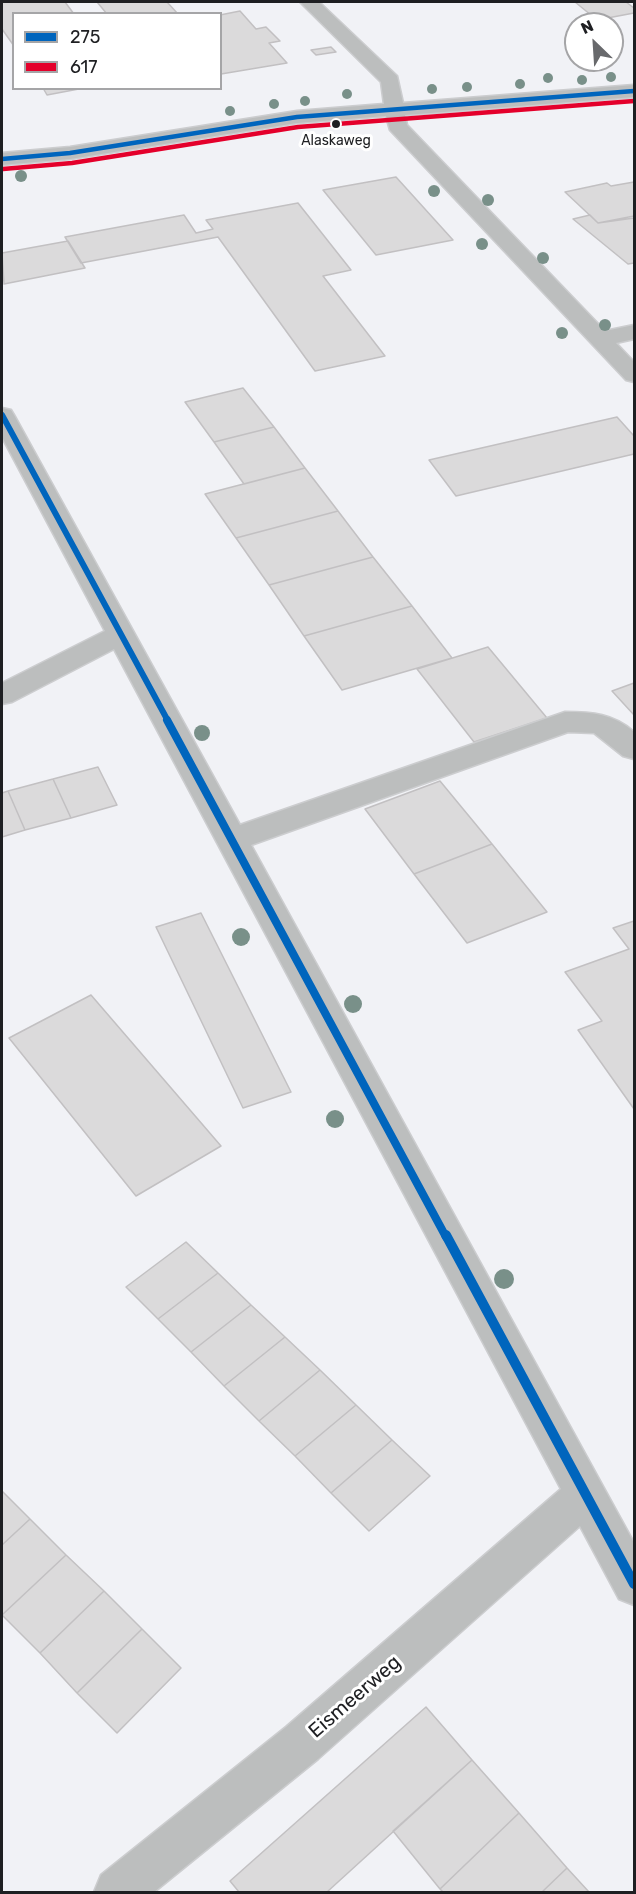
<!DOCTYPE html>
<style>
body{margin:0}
#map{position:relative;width:636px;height:1894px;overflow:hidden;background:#f1f2f6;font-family:Rubik,sans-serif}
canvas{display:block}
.frame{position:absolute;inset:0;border:3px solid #1e1f22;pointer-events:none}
.legend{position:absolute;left:12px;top:12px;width:210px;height:78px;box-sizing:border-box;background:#fff;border:2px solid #a5a5a7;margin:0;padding:8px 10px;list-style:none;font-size:18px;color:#1e1f22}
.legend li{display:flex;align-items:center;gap:12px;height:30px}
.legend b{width:30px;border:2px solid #a5a5a7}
.north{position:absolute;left:564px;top:12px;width:60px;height:60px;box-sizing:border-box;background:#fff;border:2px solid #a5a5a7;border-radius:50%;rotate:335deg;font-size:16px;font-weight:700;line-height:24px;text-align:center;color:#1e1f22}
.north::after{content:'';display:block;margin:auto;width:21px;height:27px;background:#68696c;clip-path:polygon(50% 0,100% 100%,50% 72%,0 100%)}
</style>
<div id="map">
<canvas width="636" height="1894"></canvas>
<div class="frame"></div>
<ul class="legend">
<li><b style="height:8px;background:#0065bd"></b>275</li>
<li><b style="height:8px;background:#e4002b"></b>617</li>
</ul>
<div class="north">N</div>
</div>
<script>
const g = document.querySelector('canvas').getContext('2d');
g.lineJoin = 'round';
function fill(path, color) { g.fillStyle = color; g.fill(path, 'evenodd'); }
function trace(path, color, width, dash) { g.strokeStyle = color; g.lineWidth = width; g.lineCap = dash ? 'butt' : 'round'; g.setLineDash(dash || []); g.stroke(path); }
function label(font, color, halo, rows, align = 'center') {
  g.font = font + ' Rubik,sans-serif'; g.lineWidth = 6; g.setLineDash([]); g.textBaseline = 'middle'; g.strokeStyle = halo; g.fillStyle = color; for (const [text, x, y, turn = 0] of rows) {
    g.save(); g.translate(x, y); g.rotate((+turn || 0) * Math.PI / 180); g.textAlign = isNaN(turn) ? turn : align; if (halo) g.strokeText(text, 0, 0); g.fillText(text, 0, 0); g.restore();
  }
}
const building = new Path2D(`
 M 2,2 L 65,2 L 74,14 L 14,14 L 14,46 L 2,29 Z
 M 97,2 L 167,2 L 178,14 L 107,14 Z
 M 575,2 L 626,2 L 634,8 L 634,13 L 597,20 Z
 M 240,11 L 256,29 L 266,27 L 280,41 L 269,43 L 287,63 L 221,74 L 220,15 Z
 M 331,47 L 336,52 L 316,55 L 311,50 Z
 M 43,88 L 84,88 L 47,95 Z
 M 396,177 L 453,240 L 376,255 L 323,190 Z
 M 634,182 L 634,216 L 598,223 L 565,192 L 607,183 L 611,186 Z
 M 298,203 L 351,270 L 323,276 L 385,356 L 315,371 L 218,237 L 81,263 L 65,237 L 184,215 L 196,233 L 213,229 L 206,220 Z
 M 590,215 L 598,223 L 634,218 L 634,263 L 628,264 L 573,219 Z
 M 68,241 L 85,268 L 4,284 L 2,253 Z
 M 243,388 L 274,427 L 214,442 L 185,402 Z
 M 617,417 L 634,436 L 634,454 L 456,496 L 429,460 Z
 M 274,427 L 305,468 L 244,484 L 214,442 Z
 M 305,468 L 338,511 L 236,538 L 205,494 Z
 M 338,511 L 373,557 L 269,585 L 236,538 Z
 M 373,557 L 412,606 L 304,636 L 269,585 Z
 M 412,606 L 452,658 L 342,690 L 304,636 Z
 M 488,647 L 547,718 L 474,742 L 417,669 Z
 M 634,683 L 634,715 L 612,691 Z
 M 98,767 L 117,805 L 71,818 L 53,779 Z
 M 53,779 L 71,818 L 25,830 L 8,791 Z
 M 440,781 L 492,844 L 414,874 L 365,809 Z
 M 8,791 L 25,830 L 2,837 L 2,793 Z
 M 492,844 L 547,912 L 467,943 L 414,874 Z
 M 201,913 L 291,1092 L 243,1108 L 156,927 Z
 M 634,921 L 634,1109 L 578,1030 L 602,1021 L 565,972 L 629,949 L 613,928 Z
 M 91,995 L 221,1146 L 136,1196 L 9,1038 Z
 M 186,1242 L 218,1273 L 158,1319 L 126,1287 Z
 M 218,1273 L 251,1305 L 191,1352 L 158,1319 Z
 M 251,1305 L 285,1337 L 224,1386 L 191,1352 Z
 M 285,1337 L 320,1370 L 259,1421 L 224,1386 Z
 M 320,1370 L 356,1405 L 295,1456 L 259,1421 Z
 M 356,1405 L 392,1440 L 331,1493 L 295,1456 Z
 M 392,1440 L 430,1476 L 369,1531 L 331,1493 Z
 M 2,1491 L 30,1519 L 2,1545 Z
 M 30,1519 L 66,1555 L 2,1615 L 2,1545 Z
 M 66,1555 L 104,1591 L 40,1653 L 2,1615 Z
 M 104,1591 L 142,1629 L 77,1693 L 40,1653 Z
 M 142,1629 L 181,1668 L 117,1733 L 77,1693 Z
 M 426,1707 L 472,1760 L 327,1892 L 239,1892 L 230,1881 Z
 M 472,1760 L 519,1813 L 440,1889 L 393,1831 Z
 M 519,1813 L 567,1868 L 542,1892 L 443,1892 L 440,1889 Z
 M 567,1868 L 589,1892 L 542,1892 Z`);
fill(building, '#dbdadb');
trace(building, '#c2c0c2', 1.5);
const minor = new Path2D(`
 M 300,2 L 319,2 L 397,76 L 403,103 L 634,85 L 634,97 L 405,115 L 407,125 L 605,331 L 634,325 L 634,339 L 616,343 L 634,362 L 634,382 L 626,380 L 390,130 L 386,116 L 297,123 L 70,159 L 2,165 L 2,153 L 70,147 L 297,111 L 384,104 L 381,82 Z
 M 2,408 L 11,410 L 14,415 L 240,825 L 565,712 C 592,712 614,714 634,732 L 634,759 L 623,756 L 594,733 L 568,732 L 251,845 L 634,1543 L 634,1605 L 619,1599 L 580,1526 L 318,1759 L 154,1892 L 94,1892 L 101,1875 L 286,1727 L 561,1489 L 114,649 L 12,702 L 2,704 L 2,683 L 105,631 L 2,437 Z`);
trace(minor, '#cccdcf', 3);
fill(minor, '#bcbebe');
trace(new Path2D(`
 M 2,159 L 70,153 L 297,117 L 634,91`), '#0065bd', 4.5);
trace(new Path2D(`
 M 2,415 L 168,721`), '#0065bd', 6);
trace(new Path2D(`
 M 167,720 L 446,1237`), '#0065bd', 8);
trace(new Path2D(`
 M 446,1235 L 634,1584`), '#0065bd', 10);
trace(new Path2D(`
 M 3,169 L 72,163 L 298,127 L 634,101`), '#e4002b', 4.5);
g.fillStyle = '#799089';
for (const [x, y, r] of [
 [611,77,5],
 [548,78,5],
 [582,80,5],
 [520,84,5],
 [467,87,5],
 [432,89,5],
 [347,94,5],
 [305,101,5],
 [274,104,5],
 [230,111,5],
 [21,176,6],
 [434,191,6],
 [488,200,6],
 [482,244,6],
 [543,258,6],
 [605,325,6],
 [562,333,6],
 [202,733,8],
 [241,937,9],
 [353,1004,9],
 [335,1119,9],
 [504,1279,10]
]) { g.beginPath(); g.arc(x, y, r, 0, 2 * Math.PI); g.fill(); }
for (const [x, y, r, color] of [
 [336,124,5,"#1e1f22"]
]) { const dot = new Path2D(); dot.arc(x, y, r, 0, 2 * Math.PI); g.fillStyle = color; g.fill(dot); trace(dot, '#fff', 2); }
label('14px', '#1e1f22', '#fff', [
 ["Alaskaweg",336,141]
]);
label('20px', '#1e1f22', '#fff', [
 ["Eismeerweg",355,1697,-41]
]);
</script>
